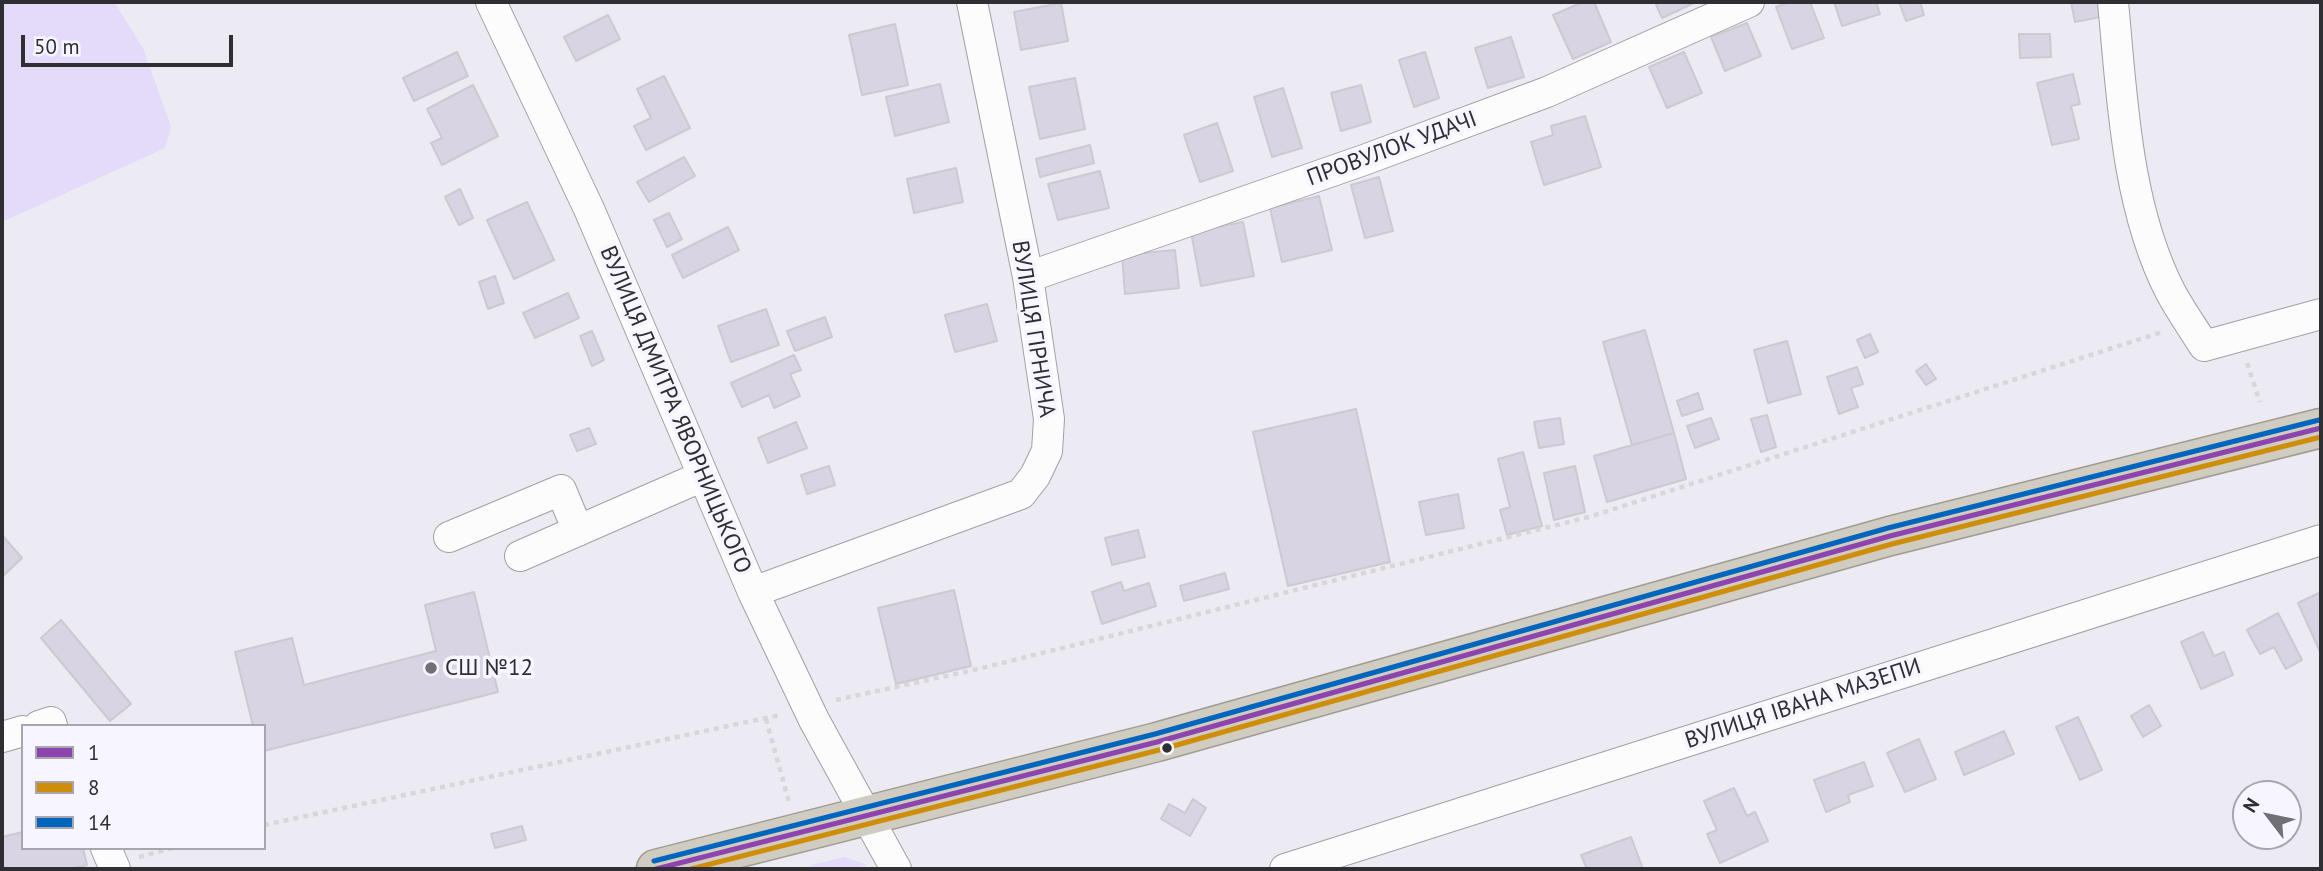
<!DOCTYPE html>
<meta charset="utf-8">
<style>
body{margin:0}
#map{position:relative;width:2323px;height:871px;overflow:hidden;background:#eceaf2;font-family:"PT Sans",sans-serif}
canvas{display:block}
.frame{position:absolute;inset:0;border:4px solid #2f2e33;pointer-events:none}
.legend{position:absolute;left:21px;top:724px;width:245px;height:126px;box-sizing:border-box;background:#f7f5ff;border:2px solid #a7a5ad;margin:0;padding:9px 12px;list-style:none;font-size:21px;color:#2f2e33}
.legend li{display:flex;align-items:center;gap:14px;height:35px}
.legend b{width:35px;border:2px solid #a7a5ad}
.north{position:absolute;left:2232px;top:780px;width:70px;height:70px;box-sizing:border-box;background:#f7f5ff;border:2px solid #a7a5ad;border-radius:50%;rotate:302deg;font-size:19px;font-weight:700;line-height:28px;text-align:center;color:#2f2e33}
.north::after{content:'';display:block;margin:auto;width:24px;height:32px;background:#717076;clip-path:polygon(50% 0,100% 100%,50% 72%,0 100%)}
.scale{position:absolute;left:21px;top:35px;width:212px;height:32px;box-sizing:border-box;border:4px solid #2f2e33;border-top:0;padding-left:9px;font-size:21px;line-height:24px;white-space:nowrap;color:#2f2e33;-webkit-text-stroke:5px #f7f5ff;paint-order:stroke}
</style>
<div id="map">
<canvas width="2323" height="871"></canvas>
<div class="frame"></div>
<ul class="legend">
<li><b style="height:9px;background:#8e44ad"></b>1</li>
<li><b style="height:9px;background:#cf8e0a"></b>8</li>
<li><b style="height:9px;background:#0065bd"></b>14</li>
</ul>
<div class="north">N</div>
<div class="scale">50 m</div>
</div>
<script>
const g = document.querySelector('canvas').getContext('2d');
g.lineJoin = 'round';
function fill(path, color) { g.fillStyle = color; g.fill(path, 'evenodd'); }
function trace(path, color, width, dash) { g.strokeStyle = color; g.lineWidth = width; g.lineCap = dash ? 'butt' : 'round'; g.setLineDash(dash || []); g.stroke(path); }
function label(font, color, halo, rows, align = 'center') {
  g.font = font + ' "PT Sans",sans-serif'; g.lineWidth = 7; g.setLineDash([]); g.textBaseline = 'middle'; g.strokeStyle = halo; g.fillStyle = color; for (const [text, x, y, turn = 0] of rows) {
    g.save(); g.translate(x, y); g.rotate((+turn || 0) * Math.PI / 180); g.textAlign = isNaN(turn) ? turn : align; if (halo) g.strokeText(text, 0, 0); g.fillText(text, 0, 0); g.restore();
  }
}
fill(new Path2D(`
 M 2,2 L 114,2 L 143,48 L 171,127 L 165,148 L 2,222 Z
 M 845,857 L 867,865 L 852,869 L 812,869 L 811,865 Z`), '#e3dbf9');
const building = new Path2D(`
 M 1583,2 L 1594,2 L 1611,42 L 1573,59 L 1553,15 Z
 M 1655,2 L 1696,2 L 1662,18 Z
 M 1790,2 L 1810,2 L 1824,38 L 1792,49 L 1776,7 Z
 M 1834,2 L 1876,2 L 1880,14 L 1842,26 Z
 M 1899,2 L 1920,2 L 1924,15 L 1906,21 Z
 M 2071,2 L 2102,2 L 2105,16 L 2075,22 Z
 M 1061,3 L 1068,41 L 1021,50 L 1014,12 Z
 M 608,15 L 620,39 L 576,61 L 564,37 Z
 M 1747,23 L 1761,56 L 1725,71 L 1711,37 Z
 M 895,24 L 908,85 L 862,95 L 849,35 Z
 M 2019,34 L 2050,34 L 2051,57 L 2020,58 Z
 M 1511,37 L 1524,77 L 1488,88 L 1475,48 Z
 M 457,52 L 468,76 L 414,101 L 403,78 Z
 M 1425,52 L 1439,98 L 1414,107 L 1399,60 Z
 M 1684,52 L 1702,93 L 1667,108 L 1649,67 Z
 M 2073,74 L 2080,104 L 2071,106 L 2079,139 L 2052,145 L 2037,83 Z
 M 664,76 L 690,128 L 646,150 L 634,126 L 651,118 L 637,89 Z
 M 1075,78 L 1085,129 L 1040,139 L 1029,87 Z
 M 940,84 L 949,122 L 895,136 L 886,97 Z
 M 473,85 L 498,136 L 442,165 L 431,143 L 442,138 L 427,109 Z
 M 1361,85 L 1371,122 L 1341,131 L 1331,93 Z
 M 1283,88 L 1302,148 L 1272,157 L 1254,97 Z
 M 1585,116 L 1601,167 L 1544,185 L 1531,142 L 1553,135 L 1551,126 Z
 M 1217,123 L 1233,171 L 1200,182 L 1184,135 Z
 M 1090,145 L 1094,163 L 1040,177 L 1036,159 Z
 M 684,157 L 695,176 L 649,202 L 637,182 Z
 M 956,168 L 963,202 L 914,213 L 907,179 Z
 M 1100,171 L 1109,208 L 1058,220 L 1048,184 Z
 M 1379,177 L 1393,231 L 1365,238 L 1351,185 Z
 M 460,189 L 473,218 L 459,225 L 445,197 Z
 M 1319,196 L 1332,250 L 1282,262 L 1270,208 Z
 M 527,202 L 554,260 L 514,279 L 487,220 Z
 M 669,213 L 682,239 L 667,247 L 654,220 Z
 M 1243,222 L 1254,276 L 1201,286 L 1191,232 Z
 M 728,227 L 739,250 L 683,278 L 672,255 Z
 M 1175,250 L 1179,288 L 1125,294 L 1122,255 Z
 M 495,276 L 504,303 L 488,309 L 479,282 Z
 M 568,293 L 579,318 L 535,338 L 523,313 Z
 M 987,304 L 997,341 L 955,352 L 945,315 Z
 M 766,309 L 779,345 L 731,362 L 718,326 Z
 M 825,317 L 832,337 L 795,351 L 787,331 Z
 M 1645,330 L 1674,433 L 1632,445 L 1603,342 Z
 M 592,331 L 604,360 L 592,366 L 580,336 Z
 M 1870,334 L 1878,352 L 1865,358 L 1857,340 Z
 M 1787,341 L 1801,394 L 1768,403 L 1754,350 Z
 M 794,355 L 801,370 L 790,374 L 800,396 L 774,408 L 769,395 L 742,407 L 731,383 Z
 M 1926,364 L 1936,379 L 1926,385 L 1916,371 Z
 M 1857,367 L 1863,384 L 1851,388 L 1858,407 L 1839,414 L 1827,377 Z
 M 1698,393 L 1703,409 L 1682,416 L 1677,401 Z
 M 1356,409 L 1390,562 L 1288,586 L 1253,432 Z
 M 1767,415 L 1776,447 L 1761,452 L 1751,419 Z
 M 1560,418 L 1564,444 L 1539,448 L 1534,422 Z
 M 1711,418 L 1719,439 L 1695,448 L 1687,426 Z
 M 796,422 L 807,448 L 768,463 L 758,438 Z
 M 589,428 L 596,444 L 577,451 L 570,435 Z
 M 1674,433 L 1686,479 L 1607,502 L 1594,456 Z
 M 1523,452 L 1542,526 L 1507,535 L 1500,510 L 1510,507 L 1498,459 Z
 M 829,466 L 835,485 L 807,494 L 801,475 Z
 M 1575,466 L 1585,512 L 1554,520 L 1544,473 Z
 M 1458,494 L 1464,528 L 1426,535 L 1419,502 Z
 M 1138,530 L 1145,557 L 1112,565 L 1105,538 Z
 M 2,535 L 22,558 L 2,577 Z
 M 1225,573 L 1229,589 L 1184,601 L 1180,586 Z
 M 1121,582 L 1124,591 L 1149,583 L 1156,606 L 1102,624 L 1092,592 Z
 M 954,590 L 971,666 L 896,684 L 878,608 Z
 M 474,592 L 498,692 L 264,751 L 264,726 L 253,726 L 235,652 L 292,638 L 304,685 L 436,651 L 425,605 Z
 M 2321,592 L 2321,654 L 2298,603 Z
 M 2278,613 L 2302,660 L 2286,669 L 2274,647 L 2260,654 L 2247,630 Z
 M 61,620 L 131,704 L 110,721 L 41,638 Z
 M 2203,632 L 2214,656 L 2224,652 L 2233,675 L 2201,689 L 2181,642 Z
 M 2149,705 L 2161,726 L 2143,737 L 2131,716 Z
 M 2078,717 L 2102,770 L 2080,780 L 2056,727 Z
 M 2004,731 L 2014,754 L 1964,775 L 1955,752 Z
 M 1919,739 L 1936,779 L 1905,792 L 1887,753 Z
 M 1864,762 L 1873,786 L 1848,795 L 1850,802 L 1826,812 L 1814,780 Z
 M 1734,788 L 1747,816 L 1755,812 L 1768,841 L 1720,863 L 1707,834 L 1717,830 L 1704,801 Z
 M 1193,799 L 1206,808 L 1190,836 L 1161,819 L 1169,804 L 1185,813 Z
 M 522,826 L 526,840 L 495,848 L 491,834 Z
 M 23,832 L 23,848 L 83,848 L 87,865 L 70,869 L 2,869 L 2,837 Z
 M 1631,837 L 1643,869 L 1587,869 L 1581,855 Z`);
fill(building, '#d8d4e4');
trace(building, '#cccad0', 2);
const minor = new Path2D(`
 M 491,2 L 589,209 L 753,592 L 814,720 L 896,869
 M 2113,2 C 2122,96 2126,205 2170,291 C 2180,310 2193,328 2204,346 L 2321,314
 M 1028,277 L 1364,160 L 1547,92 L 1749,2
 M 449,537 L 561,490 L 578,531
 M 520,556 L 703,476
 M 753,592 L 1021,494 L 1035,476 L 1047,451 L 1049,419 L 1028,277 L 972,2
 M 39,726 L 51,722 L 52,726
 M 2,737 L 23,731
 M 106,848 L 115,869
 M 1285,869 L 2321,540`);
const highway = new Path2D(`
 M 656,869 L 1157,742 L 1890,536 L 2321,428`);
trace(minor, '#a1a0a6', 32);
trace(highway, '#a09c93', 41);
trace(new Path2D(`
 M 2247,363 L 2260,402
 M 836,700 L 978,669 L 1589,517 L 2162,332
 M 766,719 L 789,802
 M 264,825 L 780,715
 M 139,857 L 173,848`), '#d8d6d9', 4.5, [5, 5]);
trace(minor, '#fcfcfd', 30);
trace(highway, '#d0ccc2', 38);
trace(new Path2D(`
 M 656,869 L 1157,742 L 1890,536 L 2321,428`), '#8e44ad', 5);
trace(new Path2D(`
 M 691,869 L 1159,750 L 1892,544 L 2321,437`), '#cf8e0a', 5);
trace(new Path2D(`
 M 654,861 L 1155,734 L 1888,528 L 2319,420`), '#0065bd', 5);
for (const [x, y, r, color] of [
 [431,668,7,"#717076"],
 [1167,748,6,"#2f2e33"]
]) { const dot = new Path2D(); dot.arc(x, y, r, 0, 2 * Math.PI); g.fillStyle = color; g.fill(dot); trace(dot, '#f7f5ff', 2.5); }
label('23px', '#2f2e33', '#f7f5ff', [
 ["ПРОВУЛОК УДАЧІ",1392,149,-20],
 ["ВУЛИЦЯ ГІРНИЧА",1033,329,81],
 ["ВУЛИЦЯ ДМИТРА ЯВОРНИЦЬКОГО",675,410,67],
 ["ВУЛИЦЯ ІВАНА МАЗЕПИ",1803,704,-18]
]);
label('23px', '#2f2e33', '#f7f5ff', [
 ["СШ №12",445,668]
], 'left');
</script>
